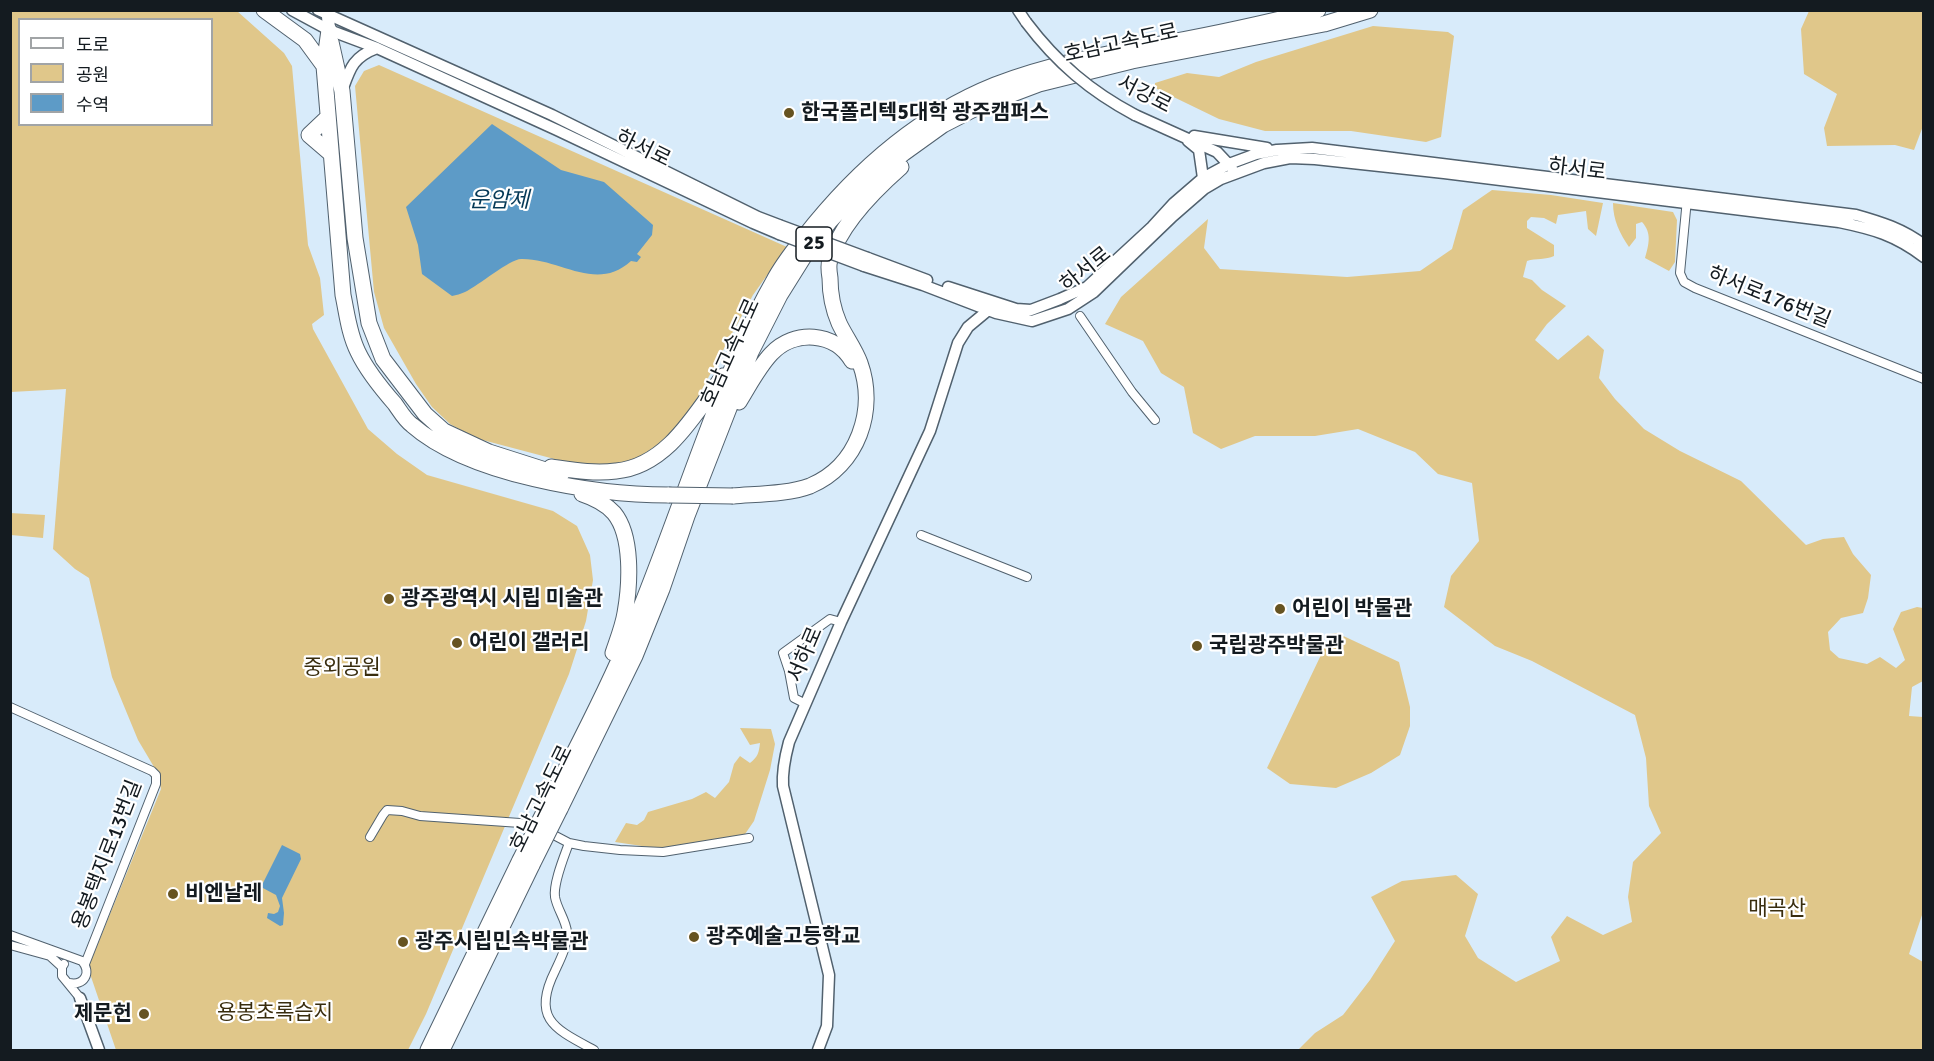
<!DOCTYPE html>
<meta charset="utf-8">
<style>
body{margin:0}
#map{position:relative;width:1934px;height:1061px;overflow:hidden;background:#d8ebfa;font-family:Signika,"Noto Sans KR",sans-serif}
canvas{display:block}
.frame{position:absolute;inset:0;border:12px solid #141b20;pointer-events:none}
.legend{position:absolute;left:18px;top:18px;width:195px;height:108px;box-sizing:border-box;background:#fff;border:2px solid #a1a4a6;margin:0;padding:8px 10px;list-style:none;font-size:18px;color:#141b20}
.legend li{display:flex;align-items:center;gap:12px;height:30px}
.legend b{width:30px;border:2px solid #a1a4a6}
</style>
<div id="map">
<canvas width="1934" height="1061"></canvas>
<div class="frame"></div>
<ul class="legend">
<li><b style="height:8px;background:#fff"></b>도로</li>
<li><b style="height:16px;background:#e0c78a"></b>공원</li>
<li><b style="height:16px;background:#5d9bc7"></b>수역</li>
</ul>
</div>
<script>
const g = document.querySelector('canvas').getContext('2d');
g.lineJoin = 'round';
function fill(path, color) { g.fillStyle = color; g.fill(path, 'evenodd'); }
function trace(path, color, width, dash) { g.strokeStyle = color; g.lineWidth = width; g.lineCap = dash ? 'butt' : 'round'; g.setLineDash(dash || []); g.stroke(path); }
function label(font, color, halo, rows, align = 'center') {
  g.font = font + ' Signika,"Noto Sans KR",sans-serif'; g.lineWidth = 4.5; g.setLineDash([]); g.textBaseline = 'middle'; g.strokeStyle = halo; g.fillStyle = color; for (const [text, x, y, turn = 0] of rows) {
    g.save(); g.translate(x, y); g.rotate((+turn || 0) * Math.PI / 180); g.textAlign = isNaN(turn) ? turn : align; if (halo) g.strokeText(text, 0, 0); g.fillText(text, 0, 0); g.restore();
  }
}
fill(new Path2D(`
 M 11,11 L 237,11 L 284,53 L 292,66 L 308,245 L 320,278 L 324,315 L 312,324 L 313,329 L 368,429 L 397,454 L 427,475 L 553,511 L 577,526 L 590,555 L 593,580 L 586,621 L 569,674 L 426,1014 L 408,1050 L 116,1050 L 88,968 L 161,789 L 157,772 L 138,740 L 112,677 L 89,578 L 75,569 L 53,549 L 66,389 L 11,392 ZM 20,20 L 212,20 L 212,124 L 20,124 Z
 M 1809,11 L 1923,11 L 1923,126 L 1914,150 L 1895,145 L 1827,146 L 1824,128 L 1837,94 L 1804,74 L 1801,29 Z
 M 1373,26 L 1448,32 L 1454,36 L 1441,137 L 1426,142 L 1351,131 L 1265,131 L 1219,119 L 1155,88 L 1155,83 L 1187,73 L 1219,77 L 1256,62 Z
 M 379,65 L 787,247 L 753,295 L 694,404 L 668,438 L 636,459 L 610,467 L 577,465 L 475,438 L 450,424 L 432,407 L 416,384 L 384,328 L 374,292 L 355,86 L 364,71 Z
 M 1492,190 L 1551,195 L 1603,203 L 1596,236 L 1588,229 L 1586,211 L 1558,215 L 1556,224 L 1544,218 L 1531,217 L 1527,221 L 1527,228 L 1554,245 L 1554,256 C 1546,260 1536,258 1527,261 L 1523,277 L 1532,280 L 1542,290 L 1566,306 L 1547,324 L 1535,340 L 1558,360 L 1588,335 L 1604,350 L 1599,378 L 1615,399 L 1644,429 L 1680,451 L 1741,481 L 1806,545 L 1823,539 L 1844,537 L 1853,554 L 1871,575 L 1868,598 L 1863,613 L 1841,618 L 1828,632 L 1830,650 L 1839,658 L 1867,664 L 1880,657 L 1896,668 L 1905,660 L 1893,629 L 1901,612 L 1917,607 L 1923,608 L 1923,681 L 1912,687 L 1909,716 L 1923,717 L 1923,912 L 1909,954 L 1923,962 L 1923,1050 L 1298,1050 L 1315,1033 L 1343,1015 L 1370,980 L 1395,941 L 1371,897 L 1402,881 L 1456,875 L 1478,894 L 1465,936 L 1478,958 L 1516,982 L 1560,961 L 1551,937 L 1567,916 L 1603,935 L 1632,922 L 1628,897 L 1633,862 L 1661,833 L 1649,806 L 1646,758 L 1635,715 L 1532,661 L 1495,646 L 1444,607 L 1451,576 L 1479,541 L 1472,483 L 1438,474 L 1415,452 L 1358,429 L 1315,436 L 1255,436 L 1221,449 L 1193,433 L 1184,387 L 1161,373 L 1143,341 L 1105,324 L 1121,297 L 1208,219 L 1204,248 L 1220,269 L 1347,277 L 1420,271 L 1452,249 L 1463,210 Z
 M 1613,203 L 1673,212 L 1677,220 L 1675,262 L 1669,271 L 1645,258 C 1649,244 1652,233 1642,222 L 1636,224 L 1636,238 L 1629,247 C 1620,234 1613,220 1613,203 Z
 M 10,513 L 45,515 L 43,538 L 11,535 Z
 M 1337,633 L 1399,662 L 1410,707 L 1410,726 L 1400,755 L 1371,773 L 1336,788 L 1290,784 L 1267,768 L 1331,634 Z
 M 740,728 L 771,729 L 775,744 L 770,770 L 754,821 L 743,837 L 697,842 L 662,849 L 615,842 L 626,823 L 637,825 L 644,820 L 648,812 L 692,799 L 706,792 L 715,798 L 729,782 L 734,764 L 740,756 L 750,763 C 758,757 759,752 760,743 L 750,745 Z`), '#e0c78a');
fill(new Path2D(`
 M 492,124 L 561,170 L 604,182 L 653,225 L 652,235 L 637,254 L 641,257 L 637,262 L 631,261 C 596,293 560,258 521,259 C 510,259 478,286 465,292 C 461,294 456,295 452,296 L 422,274 L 418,245 L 406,207 Z
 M 282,845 L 300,854 L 301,859 L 282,898 L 284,913 L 283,925 L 280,926 L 267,918 L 268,913 L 274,914 L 278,912 L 280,906 L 276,895 L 261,887 Z`), '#5d9bc7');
const street = new Path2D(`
 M 1687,199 L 1680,273 L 1684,282 L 1695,288 L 1924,379
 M 1080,316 L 1132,392 L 1155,420
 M 921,535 L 1027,577
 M 806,704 L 794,698 L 789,671 L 783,653 L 830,619 L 841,622
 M 10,707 L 152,771 L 156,775 L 156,784 L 85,964
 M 548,832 L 569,843 L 584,846 L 620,850 L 663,852 L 749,838
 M 370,837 L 383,815 L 387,810 L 402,811 L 420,816 L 520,823 L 537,827
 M 569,843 C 564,857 553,883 555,897 C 557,909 566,920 567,932 C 567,947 561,958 555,971 C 531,1019 555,1029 594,1050
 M 10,935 L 82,961 C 92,973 84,986 69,983
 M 10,945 L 50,956 L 62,967
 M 64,964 L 62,967 L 62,976 L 80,998`);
const secondary = new Path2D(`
 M 292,10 L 329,30 L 377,48 L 557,130 L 753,223 L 779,234
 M 318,10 L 552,115 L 758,217 L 779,225
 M 1018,10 L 1026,22
 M 342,91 C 350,68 353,57 377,48
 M 1135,115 L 1217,152 L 1232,168
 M 1194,136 L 1267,148
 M 1188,141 L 1199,150 L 1203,178
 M 868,258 L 927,280
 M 864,266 L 923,285 L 996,313 L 1032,321 L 1068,309 L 1094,292 L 1173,216 L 1204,189 L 1221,179 L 1264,163 L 1290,158 L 1315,159 L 1444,173 L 1839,222 C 1873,229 1895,235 1924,257
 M 948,287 L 1016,309 L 1031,310 L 1060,299 L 1087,287 L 1152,227 L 1174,203 L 1203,178 L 1229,164 L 1256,154 L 1277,150 L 1312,148 L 1856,215 C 1881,222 1903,229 1924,245
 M 80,998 L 99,1050
 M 818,1050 L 827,1026 L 829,975 L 783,786 C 782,771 785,757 789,742 L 841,622 L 930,431 L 958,343 L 968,327 L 992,307`);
const primary = new Path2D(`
 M 328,16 L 329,30`);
const highway = new Path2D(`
 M 264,10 L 305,40 L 324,66
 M 329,30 L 324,66 L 343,295 C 347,314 349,334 358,352 C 367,371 381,388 395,404 C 400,411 405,420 412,425 C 469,475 595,495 669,495
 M 331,42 L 342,91 L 355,238 L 369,323 L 383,359 L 425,414 L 444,431 L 489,452 L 561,475
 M 328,117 L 309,135 L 330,153
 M 739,402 C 749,386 758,368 771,354 C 794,329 835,332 852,361
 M 551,467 C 572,470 594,474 616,471 C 667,466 695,414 723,376
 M 582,494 C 594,498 605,503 614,513 C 633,536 630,585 625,613 C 623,626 617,641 613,653
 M 733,496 C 756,494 789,494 810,486 C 858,466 877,410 860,363 C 855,349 845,336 839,323 C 833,309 830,293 830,278 C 829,272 828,265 830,260 C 839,226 876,189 901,167
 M 549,802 C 576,748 605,695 628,639 C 660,563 686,485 716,408 C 733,365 750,322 773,282 C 781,266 793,251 804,237 C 854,173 918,116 995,85 C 1052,63 1111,53 1171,42 C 1220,33 1269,22 1318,10
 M 560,809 L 635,656 L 662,589 L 687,516 L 751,352 L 780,295 L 805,255 L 830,221 L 861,188 L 904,153 L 943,125 L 978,107 L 1039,84 L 1132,61 L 1324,24 L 1370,10
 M 428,1050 L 520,860
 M 442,1050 L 532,865`);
trace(street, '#51616e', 10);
trace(secondary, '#51616e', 13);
trace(primary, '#51616e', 14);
trace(highway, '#51616e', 17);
trace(street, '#fff', 8);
trace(secondary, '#fff', 10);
trace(primary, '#fff', 12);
trace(highway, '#fff', 15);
const secondaryBridge = new Path2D(`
 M 1026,22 C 1057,63 1090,91 1135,115
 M 779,225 L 868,258
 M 779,234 L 864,266`);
const highwayBridge = new Path2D(`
 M 669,495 L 733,496
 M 520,860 L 549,802
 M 532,865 L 560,809`);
trace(secondaryBridge, '#51616e', 13, []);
trace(highwayBridge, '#51616e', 17, []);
trace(secondaryBridge, '#fff', 10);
trace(highwayBridge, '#fff', 15);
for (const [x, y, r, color] of [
 [789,113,6,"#665321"],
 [389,599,6,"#665321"],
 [1280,609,6,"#665321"],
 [457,643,6,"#665321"],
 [1197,646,6,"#665321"],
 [173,894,6,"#665321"],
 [694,937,6,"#665321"],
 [403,942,6,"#665321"],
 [144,1014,6,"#665321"]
]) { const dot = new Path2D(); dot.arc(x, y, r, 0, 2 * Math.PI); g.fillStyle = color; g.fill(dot); trace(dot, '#fff', 2); }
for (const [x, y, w] of [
 [814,244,36]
]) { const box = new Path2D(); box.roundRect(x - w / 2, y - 17, w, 34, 4.5); g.fillStyle = '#fff'; g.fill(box); trace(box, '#141b20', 1.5); }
label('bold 20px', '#141b20', null, [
 ["25",814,244]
]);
label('21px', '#141b20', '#fff', [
 ["호남고속도로",1121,44,-12],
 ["서강로",1144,95,27],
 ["하서로",643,149,26],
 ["하서로",1577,170,7],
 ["하서로",1086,270,-39],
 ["하서로176번길",1769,298,22],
 ["호남고속도로",731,353,-66],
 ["서하로",806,655,-67],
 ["호남고속도로",542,799,-64],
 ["용봉택지로13번길",108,855,-69]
]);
label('bold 21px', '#141b20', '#fff', [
 ["한국폴리텍5대학 광주캠퍼스",801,113],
 ["광주광역시 시립 미술관",401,599],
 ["어린이 박물관",1292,609],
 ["어린이 갤러리",469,643],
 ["국립광주박물관",1209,646],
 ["비엔날레",185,894],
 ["광주예술고등학교",706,937],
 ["광주시립민속박물관",415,942],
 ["제문헌",132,1014,"right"]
], 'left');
label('21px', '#392d0e', '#fff', [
 ["중외공원",342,668],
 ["매곡산",1777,909],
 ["용봉초록습지",275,1013]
]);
label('italic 22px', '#053957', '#fff', [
 ["운암제",499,201]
]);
</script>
